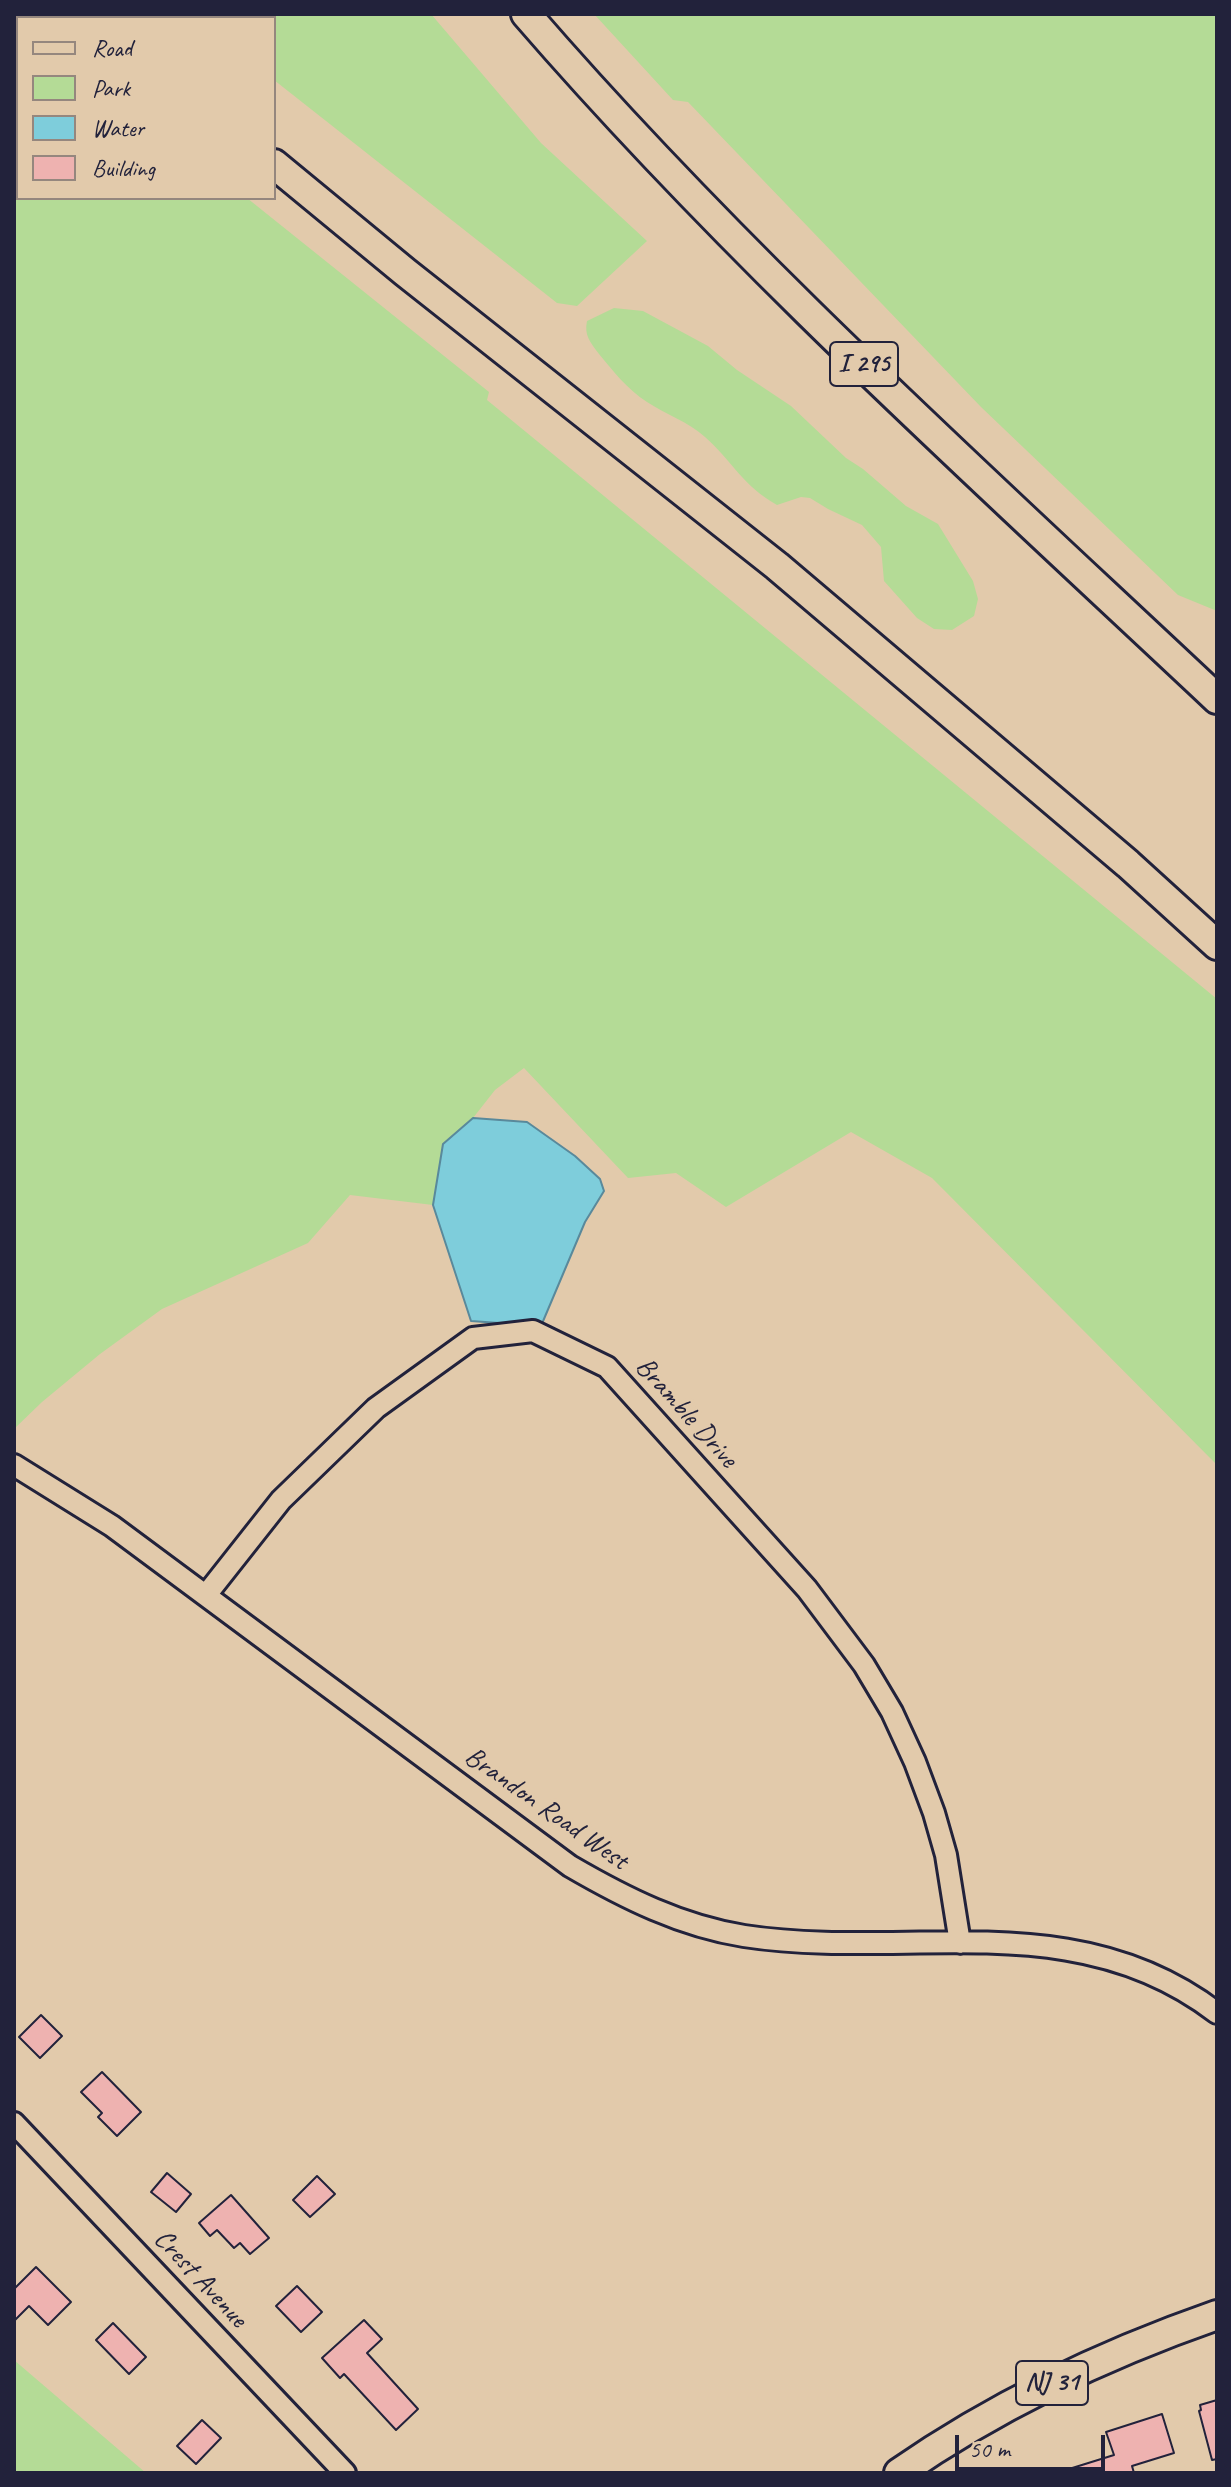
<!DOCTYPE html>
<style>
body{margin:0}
#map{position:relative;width:1231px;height:2487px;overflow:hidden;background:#e2caab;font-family:Caveat,sans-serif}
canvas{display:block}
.frame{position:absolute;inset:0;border:16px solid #22223b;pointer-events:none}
.legend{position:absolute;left:16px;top:16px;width:260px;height:184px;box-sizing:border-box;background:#e2caab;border:2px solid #95877e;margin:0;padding:10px 14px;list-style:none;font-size:24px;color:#22223b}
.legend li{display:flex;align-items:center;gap:16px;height:40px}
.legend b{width:40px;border:2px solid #95877e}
.scale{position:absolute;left:955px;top:2435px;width:150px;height:36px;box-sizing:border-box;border:4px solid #22223b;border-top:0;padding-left:10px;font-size:24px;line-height:28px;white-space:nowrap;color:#22223b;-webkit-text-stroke:6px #e2caab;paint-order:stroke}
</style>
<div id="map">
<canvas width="1231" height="2487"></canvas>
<div class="frame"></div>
<ul class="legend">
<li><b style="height:10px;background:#e2caab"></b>Road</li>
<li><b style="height:22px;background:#b4db96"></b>Park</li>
<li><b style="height:22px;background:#7ecddb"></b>Water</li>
<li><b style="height:22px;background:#eeb2b0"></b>Building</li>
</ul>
<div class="scale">50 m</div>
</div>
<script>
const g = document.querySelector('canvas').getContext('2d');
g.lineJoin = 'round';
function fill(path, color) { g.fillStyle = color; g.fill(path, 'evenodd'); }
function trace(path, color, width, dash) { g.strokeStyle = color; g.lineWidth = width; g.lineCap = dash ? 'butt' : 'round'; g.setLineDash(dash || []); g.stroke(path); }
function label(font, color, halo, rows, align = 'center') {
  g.font = font + ' Caveat,sans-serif'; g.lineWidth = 7; g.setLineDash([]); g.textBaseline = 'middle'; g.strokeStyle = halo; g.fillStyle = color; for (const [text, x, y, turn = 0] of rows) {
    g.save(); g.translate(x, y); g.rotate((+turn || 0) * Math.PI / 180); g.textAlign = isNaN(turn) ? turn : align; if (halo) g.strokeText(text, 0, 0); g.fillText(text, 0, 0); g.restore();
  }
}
fill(new Path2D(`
 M 14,14 L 35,14 L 40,18 L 18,18 L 18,198 L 247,198 L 489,392 L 487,400 L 1217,999 L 1217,1465 L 932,1178 L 851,1132 L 726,1207 L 676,1173 L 628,1178 L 524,1068 L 495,1090 L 473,1118 L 443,1144 L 433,1205 L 350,1195 L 308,1243 L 162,1309 L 100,1354 L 42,1402 L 14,1429 Z
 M 191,14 L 431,14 L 541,143 L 647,241 L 577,306 L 557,303 L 274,80 L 274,18 L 196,18 Z
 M 594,14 L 1217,14 L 1217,611 L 1178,595 L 981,407 L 688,102 L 673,100 Z
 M 614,308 L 643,311 L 708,346 L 737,370 L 791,406 L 846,458 L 863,469 L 906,506 L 938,524 L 973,581 L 978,599 L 974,616 L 952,630 L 934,629 L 917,618 L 884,581 L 881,547 L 862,525 L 828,509 L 810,498 L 801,497 L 777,505 C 743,486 732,461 705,437 C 689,422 665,414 647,402 C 627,389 614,372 599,354 C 590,342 584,335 587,321 Z
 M 14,2360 L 146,2473 L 14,2473 Z`), '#b4db96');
const water = new Path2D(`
 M 473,1118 L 527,1122 L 575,1156 L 600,1179 L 604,1191 L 585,1222 L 541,1326 L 471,1321 L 433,1205 L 443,1144 Z`);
fill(water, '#7ecddb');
trace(water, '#59899b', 2);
const building = new Path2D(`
 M 41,2015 L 62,2036 L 40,2058 L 19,2037 Z
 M 102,2072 L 141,2112 L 117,2136 L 98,2117 L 102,2113 L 81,2092 Z
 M 167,2173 L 191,2194 L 176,2212 L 151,2192 Z
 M 317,2176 L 335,2194 L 310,2217 L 293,2200 Z
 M 231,2195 L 269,2238 L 250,2254 L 240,2243 L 234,2248 L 217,2230 L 210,2236 L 199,2223 Z
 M 36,2267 L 71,2302 L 48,2325 L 29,2306 L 14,2321 L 14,2289 Z
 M 297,2286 L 322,2312 L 301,2332 L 276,2306 Z
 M 364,2320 L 382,2339 L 367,2353 L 418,2409 L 396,2430 L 344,2374 L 340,2378 L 322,2358 Z
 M 113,2323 L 146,2357 L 129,2374 L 96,2340 Z
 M 1217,2400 L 1217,2459 L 1212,2460 L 1199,2411 L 1201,2410 L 1200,2405 Z
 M 1162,2414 L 1174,2453 L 1132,2466 L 1134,2473 L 1069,2473 L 1069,2469 L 1114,2455 L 1106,2432 Z
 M 202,2420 L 221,2438 L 196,2464 L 177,2446 Z`);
fill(building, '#eeb2b0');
trace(building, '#22223b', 2);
const minor = new Path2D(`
 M 14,1465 L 112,1526 L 570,1866 C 625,1898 681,1926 744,1936 C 907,1961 1074,1903 1217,2013
 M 206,1595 L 281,1500 L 376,1408 L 473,1338 L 533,1331 L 607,1367 L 807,1589 L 864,1665 L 892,1712 L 915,1762 L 934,1813 L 946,1855 L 960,1943
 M 14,2123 L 345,2473`);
const highway = new Path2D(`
 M 98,14 L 102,18
 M 526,14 C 737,258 982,478 1217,699
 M 274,164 L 405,272 L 777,566 L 1128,864 L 1217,945
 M 899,2473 C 997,2405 1105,2354 1217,2315`);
trace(minor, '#22223b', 26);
trace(highway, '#22223b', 34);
trace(minor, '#e2caab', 20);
trace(highway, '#e2caab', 28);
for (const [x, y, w] of [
 [864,364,68],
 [1052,2383,72]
]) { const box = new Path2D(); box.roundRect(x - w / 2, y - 22, w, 44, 6); g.fillStyle = '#e2caab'; g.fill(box); trace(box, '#22223b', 2); }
label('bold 26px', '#22223b', null, [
 ["I 295",864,364],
 ["NJ 31",1052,2383]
]);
label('28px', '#22223b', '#e2caab', [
 ["Bramble Drive",686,1413,48],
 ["Brandon Road West",546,1809,35],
 ["Crest Avenue",200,2279,47]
]);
</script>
